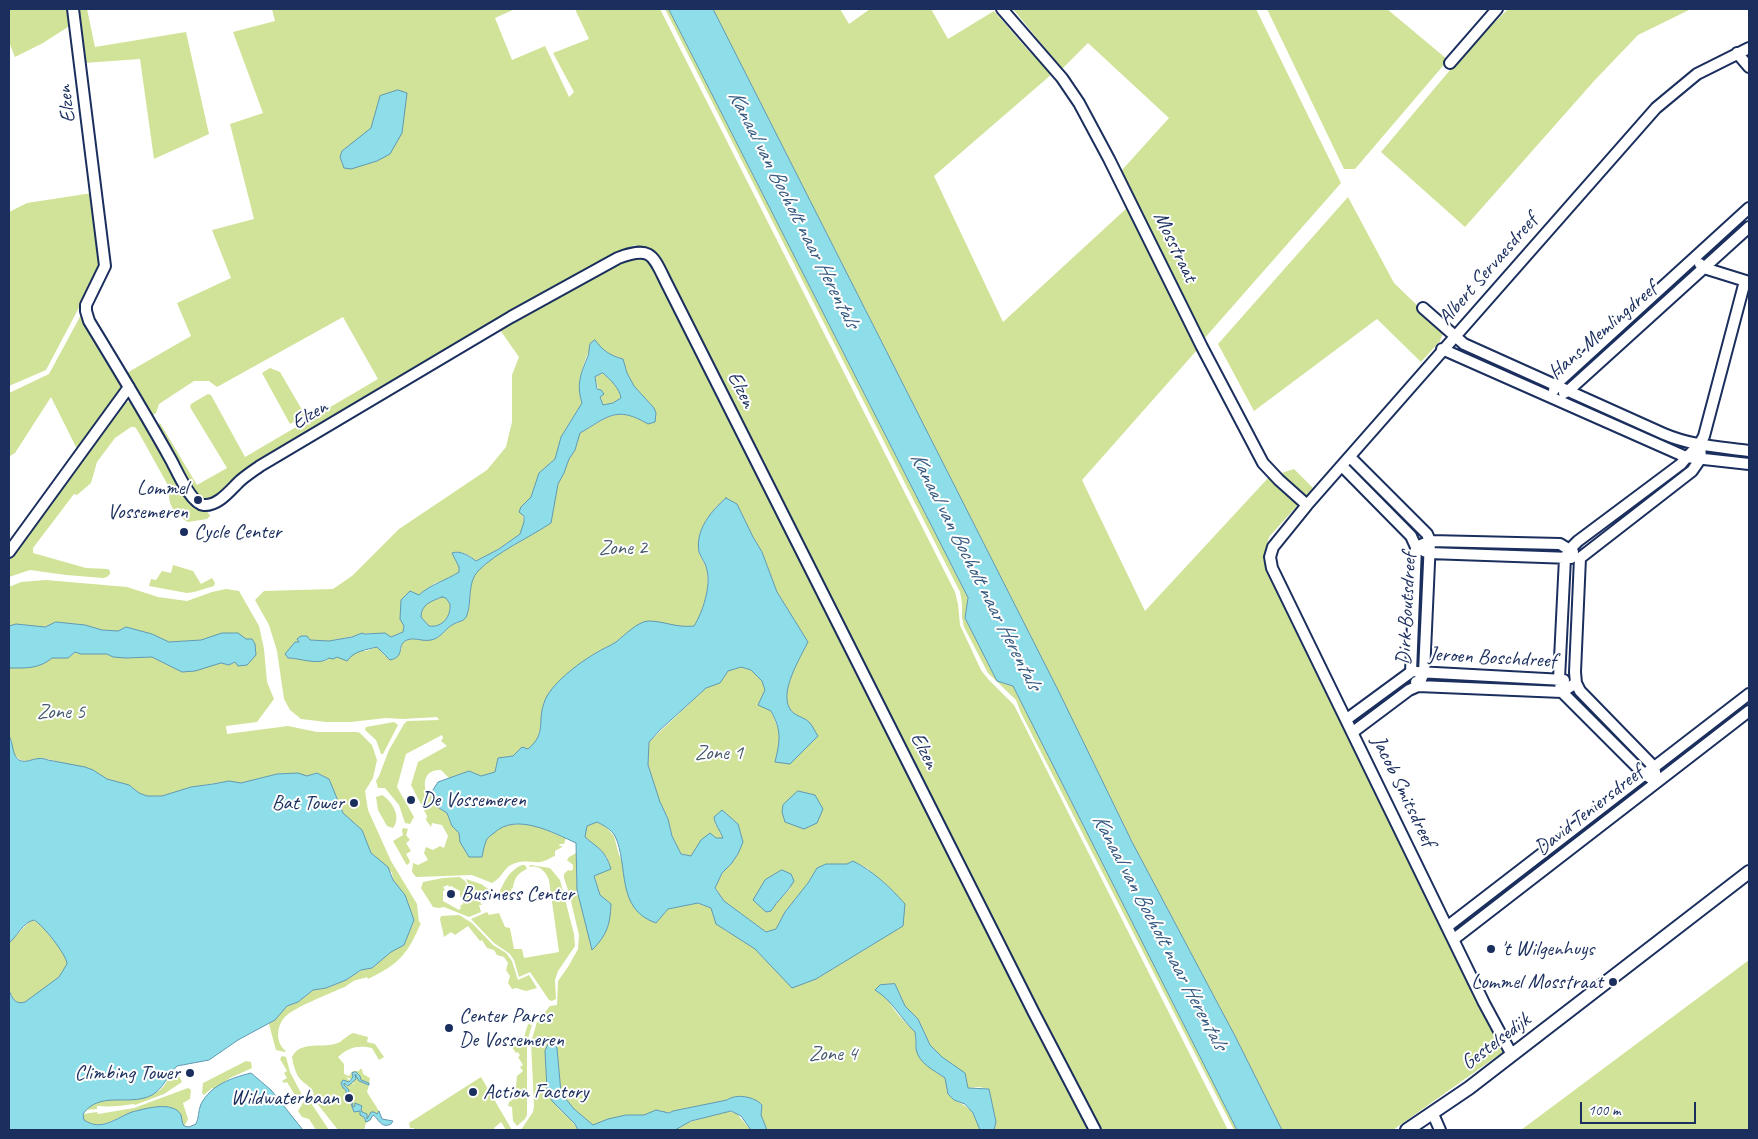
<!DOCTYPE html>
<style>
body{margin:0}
#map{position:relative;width:1758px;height:1139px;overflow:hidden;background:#fff;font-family:Caveat,sans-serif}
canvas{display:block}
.frame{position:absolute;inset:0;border:10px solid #1b2f5e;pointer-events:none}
.scale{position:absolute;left:1580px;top:1102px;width:116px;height:22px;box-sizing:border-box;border:2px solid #1b2f5e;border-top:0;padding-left:6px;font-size:15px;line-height:18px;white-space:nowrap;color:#1b2f5e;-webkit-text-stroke:4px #fff;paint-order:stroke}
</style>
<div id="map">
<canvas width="1758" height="1139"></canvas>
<div class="frame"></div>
<div class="scale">100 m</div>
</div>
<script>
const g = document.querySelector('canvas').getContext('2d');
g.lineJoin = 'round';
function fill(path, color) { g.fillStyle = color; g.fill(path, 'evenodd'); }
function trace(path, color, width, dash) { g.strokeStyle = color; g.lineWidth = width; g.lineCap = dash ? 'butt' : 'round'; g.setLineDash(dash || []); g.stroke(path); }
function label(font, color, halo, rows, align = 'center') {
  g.font = font + ' Caveat,sans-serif'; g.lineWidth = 4; g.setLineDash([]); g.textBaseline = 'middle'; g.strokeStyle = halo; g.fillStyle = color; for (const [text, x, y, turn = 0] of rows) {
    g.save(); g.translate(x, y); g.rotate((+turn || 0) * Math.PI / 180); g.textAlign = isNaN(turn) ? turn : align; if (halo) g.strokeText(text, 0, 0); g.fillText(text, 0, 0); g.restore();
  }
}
fill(new Path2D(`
 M 9,9 L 69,9 L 71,25 L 43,43 L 15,57 L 9,42 Z
 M 77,9 L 87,9 L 95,47 L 186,32 L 209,134 L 154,159 L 140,59 L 84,63 Z
 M 272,9 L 515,9 L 495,18 L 512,60 L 545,46 L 569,97 L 574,92 L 553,53 L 589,39 L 575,9 L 660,9 L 955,592 L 958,604 L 960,625 L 981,670 L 988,679 L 1014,705 L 1228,1130 L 1099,1130 L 654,251 L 635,245 L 622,250 L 250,467 L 211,500 L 202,501 L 193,493 L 155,426 L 160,423 L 197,485 L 227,468 L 190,407 L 191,404 L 208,394 L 211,395 L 245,457 L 378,379 L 343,317 L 217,387 L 209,381 L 194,381 L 159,404 L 156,413 L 150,417 L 125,374 L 191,336 L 177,303 L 231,278 L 212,230 L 254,219 L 230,124 L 263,113 L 233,32 L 275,21 Z
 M 665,9 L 669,9 L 968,598 L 965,618 L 997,681 L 1013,686 L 1237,1130 L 1234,1130 L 1021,713 L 1016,700 L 988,673 L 964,627 L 962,617 L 962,603 L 960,592 Z
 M 713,9 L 840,9 L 849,24 L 870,9 L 931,9 L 948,39 L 994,11 L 1027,49 L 1052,74 L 934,176 L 1003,322 L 1129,206 L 1197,350 L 1082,480 L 1145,611 L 1269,477 L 1294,469 L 1313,488 L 1269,537 L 1263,559 L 1503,1052 L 1393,1130 L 1282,1130 L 1235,1036 L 1132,842 L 1059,692 Z
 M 1013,9 L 1256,9 L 1341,183 L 1203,340 L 1122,170 L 1169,118 L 1088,43 L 1062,69 Z
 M 1267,9 L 1387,9 L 1448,60 L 1355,169 L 1344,169 Z
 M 1508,9 L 1691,9 L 1638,35 L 1594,81 L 1465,227 L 1381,152 L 1466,51 Z
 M 92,193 L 101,266 L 46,370 L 9,386 L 9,212 L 27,203 Z
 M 1348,197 L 1394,283 L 1444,331 L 1440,341 L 1421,362 L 1377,319 L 1254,411 L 1218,344 Z
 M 636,254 L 647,257 L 654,268 L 1090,1130 L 994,1130 L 996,1122 L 989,1089 L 979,1087 L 968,1088 L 964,1073 L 942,1057 L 930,1045 L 918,1019 L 905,1006 L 895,984 L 880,985 C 887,1003 901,1019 915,1032 L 916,1049 L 937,1072 L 945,1078 L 954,1100 C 969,1106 976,1114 980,1130 L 767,1130 L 761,1115 L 762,1108 C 752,1099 740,1092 727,1100 L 666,1113 L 659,1110 L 644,1115 L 626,1115 L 608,1119 L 593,1125 L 574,1109 L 561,1093 L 557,1048 L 545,1057 C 547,1071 544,1088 552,1100 C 559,1112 572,1118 578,1130 L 521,1130 L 533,1112 L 534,1106 L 531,1042 L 537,1022 L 550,1006 L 557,1005 L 558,981 L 568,967 L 578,949 L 579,935 L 569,893 L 564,878 L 564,874 L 568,870 L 571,871 L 573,869 L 573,865 L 567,860 L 569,857 L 576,853 L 577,890 L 592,949 L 601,940 L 611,904 L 600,895 L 594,876 L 610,869 L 607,857 L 585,837 L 587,826 L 597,822 L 606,827 L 614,836 L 619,855 L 656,923 L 668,909 L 698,903 L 711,908 L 726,931 L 741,939 L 755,949 L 778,973 L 816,979 L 903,926 L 903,914 L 892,890 L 867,868 L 853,861 L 847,864 L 826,864 L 817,868 L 808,883 L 785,912 L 776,929 L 766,932 L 724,901 L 715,887 L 722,873 L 731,864 L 738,854 L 743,842 L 738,824 L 722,810 L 715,824 L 719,829 L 723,839 L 716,838 L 691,856 L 681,854 L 672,836 L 668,819 L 660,802 L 648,765 L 649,742 L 706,688 L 720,683 L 728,671 L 741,667 L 751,670 L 762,681 L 771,711 L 779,731 L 780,741 L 809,721 C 803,718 793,715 789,709 C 780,691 800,658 808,642 L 777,592 L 762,552 L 753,537 L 737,504 L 716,507 C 707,519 695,536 699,553 C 701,559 706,564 707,570 C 710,588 704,611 694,626 L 681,627 L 647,621 L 634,628 L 616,642 L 594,654 L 569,672 L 553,688 L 544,703 L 542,721 L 537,741 L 528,749 L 522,748 L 513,756 L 498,758 L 495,772 L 481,776 L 469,771 L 449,778 L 441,770 C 426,769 421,782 428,795 L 431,793 L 433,804 L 447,813 L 452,826 L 459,833 L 460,842 L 482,857 C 483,852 484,845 486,841 C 495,822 523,822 540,827 C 549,830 557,836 566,838 L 564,844 L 560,844 L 559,846 L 562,846 L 562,847 L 555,851 L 555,856 C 551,857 548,860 544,861 C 534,865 524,857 509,866 C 503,871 500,879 492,883 L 472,875 L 416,877 L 412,872 L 413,863 L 418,865 L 428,860 L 424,853 L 426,847 L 433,850 L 440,846 L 444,848 L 448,836 L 442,825 L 432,823 L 431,827 L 426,820 L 427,816 L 411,785 L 418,762 L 447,746 L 441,741 L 443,738 L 442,735 L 406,754 L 397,787 L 414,817 L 410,824 L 405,823 L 399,805 L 385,788 L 378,788 L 376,781 L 379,776 L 389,750 L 404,724 L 407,721 L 439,720 L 437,717 L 403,719 L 386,718 L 351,722 L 326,722 L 301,719 L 290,710 L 284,699 L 277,651 L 269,625 L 255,600 L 264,591 L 333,589 L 352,576 L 399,529 L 487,470 L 506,447 L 512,422 L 512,375 L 519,357 L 500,330 L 622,260 ZM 595,341 C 603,351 611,356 623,359 L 627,373 L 634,386 L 654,408 L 656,413 L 655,422 L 648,424 C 616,405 608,418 580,433 L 575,450 L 569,459 L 564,473 L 558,483 L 551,523 C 533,535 486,558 475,575 C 466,588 475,610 462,621 C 459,623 455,623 452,625 C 445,630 442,637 434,639 C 422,643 412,634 402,644 L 401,650 L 385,656 L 377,647 L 366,651 L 359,651 L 351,655 L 329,658 L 326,661 L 288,658 L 291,648 L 295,642 L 300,642 L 297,640 L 300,637 L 310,640 L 329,641 L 369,633 L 391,637 L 403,632 L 404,626 L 419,595 L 435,583 L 447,580 L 459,572 L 459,567 L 452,553 C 461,550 469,555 476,561 L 499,549 L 520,534 L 524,522 L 521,507 L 531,497 L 539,473 L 555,459 L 561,437 L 582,403 C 575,384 585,355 595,341 ZM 769,878 L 791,888 L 777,902 L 771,911 L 765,880 Z
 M 82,313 L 125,387 L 78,451 L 51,397 L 15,453 L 10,456 L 9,393 L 49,374 Z
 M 270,368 L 280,372 L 305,415 L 290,424 L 262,373 Z
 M 603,373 C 611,379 620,389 621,398 L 613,403 L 603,405 L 595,377 Z
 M 132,401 L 191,501 L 202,510 L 206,509 L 210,516 L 207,519 L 188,522 C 175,514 166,504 170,489 L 139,433 L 135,427 L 131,427 L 115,438 L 97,462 L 91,483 L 77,495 L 74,494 L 33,548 L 33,553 L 86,568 L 108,569 L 110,571 L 110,574 L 107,577 L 103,578 L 66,575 L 30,570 L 9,577 L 9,557 L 122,403 Z
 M 173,565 L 193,571 L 201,584 L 212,578 L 215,583 L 214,586 L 194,592 L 187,593 L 149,586 L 151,579 L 156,580 L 162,571 L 171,573 Z
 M 46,580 L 127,587 L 158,597 L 187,601 L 212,592 L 226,589 L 239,591 L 259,626 L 264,649 L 267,682 L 274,699 L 257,722 L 226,726 L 227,734 L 288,726 L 317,732 L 357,732 L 360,733 L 372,745 L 377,760 L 373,778 L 365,791 L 368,810 L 391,861 L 417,904 L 419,922 L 421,923 C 407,955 399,964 368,979 L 367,977 C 362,979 356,979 352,982 C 348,984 346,987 342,988 C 327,995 297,1006 286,1016 C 276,1025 275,1043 286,1051 L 285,1052 L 276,1050 L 269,1024 L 275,1020 L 285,1007 L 298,1002 L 313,990 L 326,988 L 346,980 L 362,970 L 372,968 L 391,952 L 400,947 L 405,941 L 413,924 L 414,920 L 405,895 L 393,880 L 392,873 L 371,853 L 362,830 L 343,813 L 329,779 L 317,773 L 307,776 L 286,773 L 277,774 L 241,783 L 229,781 L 191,787 L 162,796 L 146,796 L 139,793 L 129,785 L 107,779 L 93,770 L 43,758 L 26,761 L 21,760 L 14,755 L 12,750 L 12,741 L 9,736 L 9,668 C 25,668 39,669 52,658 L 68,658 L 75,652 L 81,654 L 107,654 L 113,657 L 126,658 L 152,657 L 182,672 L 221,663 L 229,665 L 256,655 L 255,644 L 246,639 L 222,633 L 201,640 L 169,642 L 152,634 L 126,627 L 118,631 L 102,630 L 85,625 L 56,622 L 45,627 L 16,624 L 9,626 L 9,587 L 21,582 Z
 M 443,597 L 446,598 L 450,604 C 451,616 443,628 429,626 L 421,617 C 421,603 432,601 443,597 Z
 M 394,722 L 398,725 L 383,754 L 381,754 L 376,740 L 365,730 L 366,727 Z
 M 382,795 C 392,801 402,817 393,828 L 387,826 L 378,810 L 376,797 Z
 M 403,828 L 408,829 L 406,835 L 410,840 L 406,843 L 411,851 L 406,854 L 410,861 L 408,865 L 406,864 L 393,841 L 403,835 L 402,831 Z
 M 522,865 L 525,865 L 527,869 C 518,873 514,878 513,888 L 511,889 L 512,893 L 502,895 L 500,891 C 505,880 510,870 522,865 Z
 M 530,865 L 550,868 L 560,880 L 574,934 L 575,946 L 558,971 L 555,980 L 556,999 L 552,1001 L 549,1000 L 530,972 L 519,977 L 514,960 L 510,954 L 494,943 L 471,919 L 487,912 L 489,915 L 499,913 L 505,927 L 510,928 L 514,949 L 522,949 L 524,958 L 559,952 L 549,880 C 545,871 540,865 529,867 Z
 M 460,877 L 465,881 L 473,894 L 466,879 L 481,884 L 494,893 L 494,897 L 488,900 L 486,894 L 479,894 L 478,899 L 482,905 L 479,905 L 481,912 L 469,917 L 444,907 L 439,908 L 433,907 L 421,888 L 423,882 L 443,878 ZM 448,885 L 449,887 L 451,886 L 460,891 L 460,897 L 463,897 L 463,904 L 460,906 L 461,908 L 459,910 L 443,901 L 443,891 L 445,890 L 443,887 Z
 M 459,915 L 472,923 L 493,945 L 506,953 L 512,961 L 518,980 L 529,975 L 537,988 L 526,991 L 516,988 L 512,989 L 508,983 L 510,976 L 506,970 L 508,963 L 504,957 L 497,955 L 494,950 L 487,948 L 482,940 L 480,941 L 468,926 L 455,935 L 451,932 L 444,937 L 440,919 L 441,916 Z
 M 31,920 L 40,923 L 66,956 L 67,964 C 62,978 36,1000 20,1004 C 3,997 9,960 9,943 Z
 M 1749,960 L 1749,1130 L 1521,1130 Z
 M 528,1024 L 532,1025 L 527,1042 L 527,1115 L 525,1119 L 517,1126 L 513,1121 L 512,1107 L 508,1106 L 509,1102 L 515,1098 L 517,1076 L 523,1071 L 520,1067 L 523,1065 L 518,1057 L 520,1056 L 518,1052 L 516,1053 L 511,1046 L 516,1042 L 522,1044 Z
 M 353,1033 L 368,1037 L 367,1042 L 375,1044 L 384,1057 L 379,1060 L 372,1048 C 358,1045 349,1047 338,1057 L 344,1064 L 344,1074 L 349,1076 L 353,1071 L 359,1071 L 360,1069 L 362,1069 L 363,1074 L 370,1078 L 369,1083 L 361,1080 L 356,1073 L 351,1079 L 346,1077 L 350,1081 L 341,1083 L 343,1088 L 346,1090 L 354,1112 L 360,1111 L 360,1115 L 364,1117 L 364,1120 L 370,1120 L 370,1118 L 372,1119 L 366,1123 L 364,1130 L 338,1130 L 312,1097 L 314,1093 C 310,1087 307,1085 302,1081 C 296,1076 293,1064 292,1057 C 301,1039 324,1050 340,1042 C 344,1039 348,1035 353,1033 Z
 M 282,1056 L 286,1057 L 290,1072 L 301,1093 L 301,1095 L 296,1097 L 287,1082 L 284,1083 L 282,1081 L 287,1078 L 284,1073 L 287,1071 L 280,1059 Z
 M 246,1061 L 251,1062 L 252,1068 L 230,1078 L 214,1089 L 212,1088 L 204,1095 L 202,1093 L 203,1083 Z
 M 172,1072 L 173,1074 L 179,1076 L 182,1082 L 164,1094 L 135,1105 L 134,1104 C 119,1106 111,1107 97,1106 L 97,1109 L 86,1110 C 106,1089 144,1110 164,1086 C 167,1082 169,1076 172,1072 Z
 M 354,1074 L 356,1075 L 361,1082 L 369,1085 L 367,1092 L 379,1111 L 377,1114 L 374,1112 L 370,1114 L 367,1119 L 365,1113 L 362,1112 L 361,1109 L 362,1108 L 353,1107 L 352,1098 L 348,1096 L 347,1088 L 344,1085 L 344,1083 L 347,1086 L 351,1082 L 355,1085 L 352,1081 Z
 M 481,1077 L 512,1130 L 506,1130 L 501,1122 L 494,1128 L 495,1130 L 414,1130 L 414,1128 L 410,1128 L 409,1123 Z
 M 188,1088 L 191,1090 L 190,1099 L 183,1103 L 188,1119 L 184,1127 C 182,1122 181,1116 178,1112 C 168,1102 136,1110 125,1115 C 111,1121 98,1130 84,1120 L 83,1114 L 97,1112 L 98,1114 L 134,1108 Z
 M 309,1100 L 329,1130 L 316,1130 L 309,1119 L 302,1117 L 298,1111 L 304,1101 Z
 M 726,1111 L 736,1113 L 751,1130 L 675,1130 L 687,1123 Z`), '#d0e398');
const water = new Path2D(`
 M 669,9 L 713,9 L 1059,692 L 1132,842 L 1235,1036 L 1282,1130 L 1237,1130 L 1013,686 L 997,681 L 965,618 L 968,598 Z
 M 398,90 L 407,93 L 402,133 L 390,154 L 377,161 L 351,169 L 344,168 L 340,157 L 342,151 L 371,128 L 380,96 Z
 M 595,340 C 603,351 611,356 623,359 L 627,373 L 634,386 L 654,408 L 656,413 L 655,422 L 648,424 C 616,405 608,417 580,433 L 575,450 L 569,459 L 564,473 L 558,484 L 551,523 C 527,539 498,551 478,571 C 467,583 472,601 467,615 C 465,622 458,621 452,625 C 444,630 441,638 431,640 C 422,642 413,636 405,641 C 397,646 405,657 390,660 L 377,647 C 365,650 354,651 347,661 L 337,657 L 333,659 L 329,658 C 319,666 300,658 288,658 L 285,654 L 295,642 L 299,642 L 297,639 L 301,636 L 307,636 L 310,640 L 329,641 L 352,637 L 362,633 L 364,634 L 385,633 L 391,637 L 403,632 L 404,626 L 400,619 L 401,600 L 410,591 L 419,595 C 431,584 445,581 459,572 L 459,567 L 452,553 C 461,550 469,556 476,561 L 499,549 L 520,534 L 524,522 L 524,516 L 519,512 L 521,507 L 531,497 L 539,473 L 555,459 L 561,437 L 582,403 C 576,384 581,373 588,356 C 589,353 589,348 590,344 ZM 603,373 C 610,379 620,389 621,398 L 613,403 L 603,405 L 600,397 L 604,394 L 601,390 L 597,389 L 595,377 ZM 442,597 L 446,598 L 450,604 C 451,616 443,628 429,626 L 421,617 C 421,604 432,601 442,597 Z
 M 726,498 L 737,504 L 753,537 L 762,552 L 777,592 L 808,642 C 800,658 779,692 790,709 C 794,716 804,717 809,722 C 813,726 815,732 818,736 L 790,764 L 775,762 C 780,741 782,731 771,711 L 758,705 L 765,690 L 762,681 L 751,670 L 741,667 L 728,671 L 720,683 L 706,688 L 660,730 L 649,742 L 648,765 L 660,802 L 668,819 L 672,836 L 681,854 L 691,856 L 701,840 L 710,833 L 716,838 L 723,838 C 720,830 715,825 714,817 L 722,810 L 738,824 L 743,842 L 738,854 L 731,864 L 722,873 L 715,888 L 724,901 L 766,932 L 776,929 L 785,912 L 808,883 L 817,868 L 826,864 L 847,864 L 853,861 C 873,871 890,887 905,904 L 903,926 L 816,979 L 792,988 L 755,949 L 716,924 L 711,908 L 698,903 L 668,909 L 656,923 C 615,909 629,865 615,836 C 611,829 603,825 597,822 L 587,826 L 585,837 C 599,849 605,850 611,869 L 594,876 L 600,895 L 611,904 C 610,925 607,935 592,950 L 577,890 L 576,843 C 554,833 516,812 494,833 C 491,835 487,838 486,841 C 484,846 483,852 482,857 L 469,857 L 460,842 L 459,833 L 452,826 L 447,813 L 433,804 L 431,793 L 438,782 L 469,771 L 481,776 L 495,772 L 498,758 L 513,756 L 522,747 L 528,749 C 547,733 537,722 544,703 C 549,685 580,662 596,653 C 602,649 610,646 616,642 C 625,635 637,622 648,621 C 665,621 675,628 694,626 C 703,612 711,586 707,570 C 706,563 701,558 699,552 C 695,530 711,511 726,498 Z
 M 56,622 L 85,625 L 102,630 L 118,631 L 126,627 L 152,634 L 169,642 L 201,640 L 222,633 L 238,633 L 246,639 L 252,639 L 255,644 L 256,655 L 247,665 L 238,666 L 235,662 L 229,665 L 221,663 L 195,671 L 182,672 L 152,657 L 126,658 L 113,657 L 107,654 L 81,654 L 75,652 L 68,658 L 52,658 C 39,669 26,668 9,668 L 9,670 L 9,626 L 16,624 L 45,627 Z
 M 9,736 C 15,744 10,764 28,761 C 35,759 41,757 48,760 L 85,767 L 93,770 L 107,779 L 129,785 L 139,793 L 147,796 L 162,796 L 191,787 L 213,784 L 229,781 L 241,783 L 277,774 L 298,773 L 307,776 L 317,773 L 329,779 L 343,813 L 362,830 L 371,853 L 388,867 L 393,880 L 405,895 L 414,920 L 404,945 L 391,952 L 372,968 L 361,970 L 346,980 L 326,988 L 313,990 L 298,1002 L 287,1006 L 275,1020 L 238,1040 L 209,1060 L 177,1066 C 167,1076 164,1088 152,1095 C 129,1107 100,1090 83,1114 L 84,1120 C 101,1132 116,1118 132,1112 C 144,1109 173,1100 181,1115 C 182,1119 182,1123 184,1126 L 189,1127 L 196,1124 C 199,1118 198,1111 201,1104 C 211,1085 231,1078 251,1073 L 271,1090 L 303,1130 L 9,1130 L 9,990 C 12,998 15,1005 25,1002 L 59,977 L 67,964 C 67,955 42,924 34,920 C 23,922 17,937 9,943 Z
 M 798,791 L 815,795 L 823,809 L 817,823 L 804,829 L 785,822 L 782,812 L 783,805 Z
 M 782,870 L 791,874 L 794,881 C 788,893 777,900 771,911 L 766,912 L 753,900 L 765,880 Z
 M 895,984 L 905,1006 L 918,1019 L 930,1045 L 942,1057 L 965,1073 L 968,1088 L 989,1089 L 996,1122 L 994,1130 L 980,1130 L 973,1113 L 965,1104 L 954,1100 L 948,1094 L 945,1078 C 934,1070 919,1064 916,1049 C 916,1043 916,1038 915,1032 C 901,1019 892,1000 875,990 L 880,985 Z
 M 550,1041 L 555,1044 L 557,1048 L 561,1093 L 574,1109 L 593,1125 L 608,1119 L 626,1115 L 644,1115 L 656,1110 L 669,1113 L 673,1111 L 727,1100 C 737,1093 755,1097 762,1105 L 761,1115 L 767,1130 L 751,1130 L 741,1116 L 731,1111 L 691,1121 L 675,1130 L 578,1130 L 575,1124 L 552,1101 L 547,1089 L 545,1051 Z
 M 356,1072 L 360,1076 L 361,1080 L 369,1083 L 369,1085 L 359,1081 L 355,1074 L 356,1079 L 348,1086 L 344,1083 L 344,1085 L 349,1090 L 348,1096 L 352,1098 L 353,1107 L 355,1106 L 355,1103 L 362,1106 L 361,1109 L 362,1112 L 367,1114 L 367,1119 L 371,1112 L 374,1112 L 377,1114 L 379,1111 L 382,1119 L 393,1121 L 391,1124 C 381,1129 379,1119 373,1115 L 370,1120 L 366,1122 L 364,1117 L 360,1115 L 360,1111 L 354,1112 L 350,1101 L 346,1096 L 346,1090 L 343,1088 L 341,1083 L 343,1080 L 349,1082 L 353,1077 L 352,1073 Z`);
fill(water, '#8edee9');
trace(water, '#6098b1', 1);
const minor = new Path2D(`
 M 73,9 L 105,266 L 86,305 L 86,311 L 89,321 C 117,367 145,413 171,460 C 177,471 191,504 204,505 C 219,506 231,489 241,480 C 247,475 253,471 260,466 L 511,317 L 618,258 C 652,245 653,256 667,284 L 1034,1013 L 1095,1130
 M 1002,9 L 1062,78 L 1079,103 L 1109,159 L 1202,347 L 1263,463 L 1279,480 L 1307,505
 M 1737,53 L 1749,67
 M 1450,63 L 1497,9
 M 1700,264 L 1704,268 L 1749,282
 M 1423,308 L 1464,344 L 1664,434 C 1692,446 1720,447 1749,451
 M 1442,349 L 1686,457 L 1749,464
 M 1554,390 L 1555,385 L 1749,208
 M 1564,393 L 1568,391 L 1749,227
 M 1350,457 L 1427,534 L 1430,541 L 1424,673 L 1418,686 L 1409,690 L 1353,732
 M 1342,466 L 1411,536 L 1416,547 L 1411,672
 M 1416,547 L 1430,541 L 1560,544 L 1573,552
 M 1424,551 L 1429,553 L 1571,558
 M 9,552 L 129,387
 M 1417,672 L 1564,680
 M 1416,682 L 1418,686 L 1562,692 L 1576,683
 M 1347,719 L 1411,672
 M 1657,782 L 1644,774 L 1562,692 L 1559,679 L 1565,558 L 1570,549 L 1578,541 L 1681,464 C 1689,453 1699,448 1704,436 L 1745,281
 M 1657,782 L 1654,767 L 1580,691 L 1576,683 L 1575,672 L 1580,558 L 1692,471 L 1701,458 L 1700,446
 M 1448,926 L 1749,694
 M 1454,939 L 1749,711
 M 1512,1055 L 1484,1003 L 1272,568 L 1270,557 L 1273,547 L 1307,505 L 1656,108 L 1697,74 L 1749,48
 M 1433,1114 L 1440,1130`);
const major = new Path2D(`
 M 1407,1130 L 1469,1088 L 1749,872`);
trace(minor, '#1b2f5e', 14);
trace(major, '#1b2f5e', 16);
trace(minor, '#fff', 10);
trace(major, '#fff', 12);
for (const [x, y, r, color] of [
 [198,500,5,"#1b2f5e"],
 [184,532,5,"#1b2f5e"],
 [411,800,5,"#1b2f5e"],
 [354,803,5,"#1b2f5e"],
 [451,894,5,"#1b2f5e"],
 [1491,949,5,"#1b2f5e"],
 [1613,982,5,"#1b2f5e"],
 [449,1028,5,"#1b2f5e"],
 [190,1073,5,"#1b2f5e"],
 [473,1092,5,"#1b2f5e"],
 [349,1098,5,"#1b2f5e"]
]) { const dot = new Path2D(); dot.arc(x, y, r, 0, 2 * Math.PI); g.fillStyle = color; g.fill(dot); trace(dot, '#fff', 2); }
label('21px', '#1b2f5e', '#fff', [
 ["Elzen",67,104,-97],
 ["Mosstraat",1175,247,64],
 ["Albert Servaesdreef",1488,270,-49],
 ["Hans Memlingdreef",1603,331,-41],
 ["Elzen",741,390,63],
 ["Elzen",310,415,-31],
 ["Dirk Boutsdreef",1407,609,-87],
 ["Jeroen Boschdreef",1492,658,3],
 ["Elzen",924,751,63],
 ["Jacob Smitsdreef",1403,791,64],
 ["David Teniersdreef",1589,811,-38],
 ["Gestelsedijk",1496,1042,-37]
]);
label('21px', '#1b2f5e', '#fff', [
 ["Lommel",188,488,"right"],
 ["Vossemeren",188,512,"right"],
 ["Cycle Center",194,532],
 ["De Vossemeren",421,800],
 ["Bat Tower",344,803,"right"],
 ["Business Center",461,894],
 ["'t Wilgenhuys",1501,949],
 ["Lommel Mosstraat",1603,982,"right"],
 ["Center Parcs",459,1016],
 ["De Vossemeren",459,1040],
 ["Climbing Tower",180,1073,"right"],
 ["Action Factory",483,1092],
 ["Wildwaterbaan",339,1098,"right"]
], 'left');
label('21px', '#485c6c', '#fff', [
 ["Zone 2",623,548],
 ["Zone 5",61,712],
 ["Zone 1",719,753],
 ["Zone 4",833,1054]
]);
label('italic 22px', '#385b81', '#fff', [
 ["Kanaal van Bocholt naar Herentals",793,209,63],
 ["Kanaal van Bocholt naar Herentals",975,571,63],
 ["Kanaal van Bocholt naar Herentals",1159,932,62]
]);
</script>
